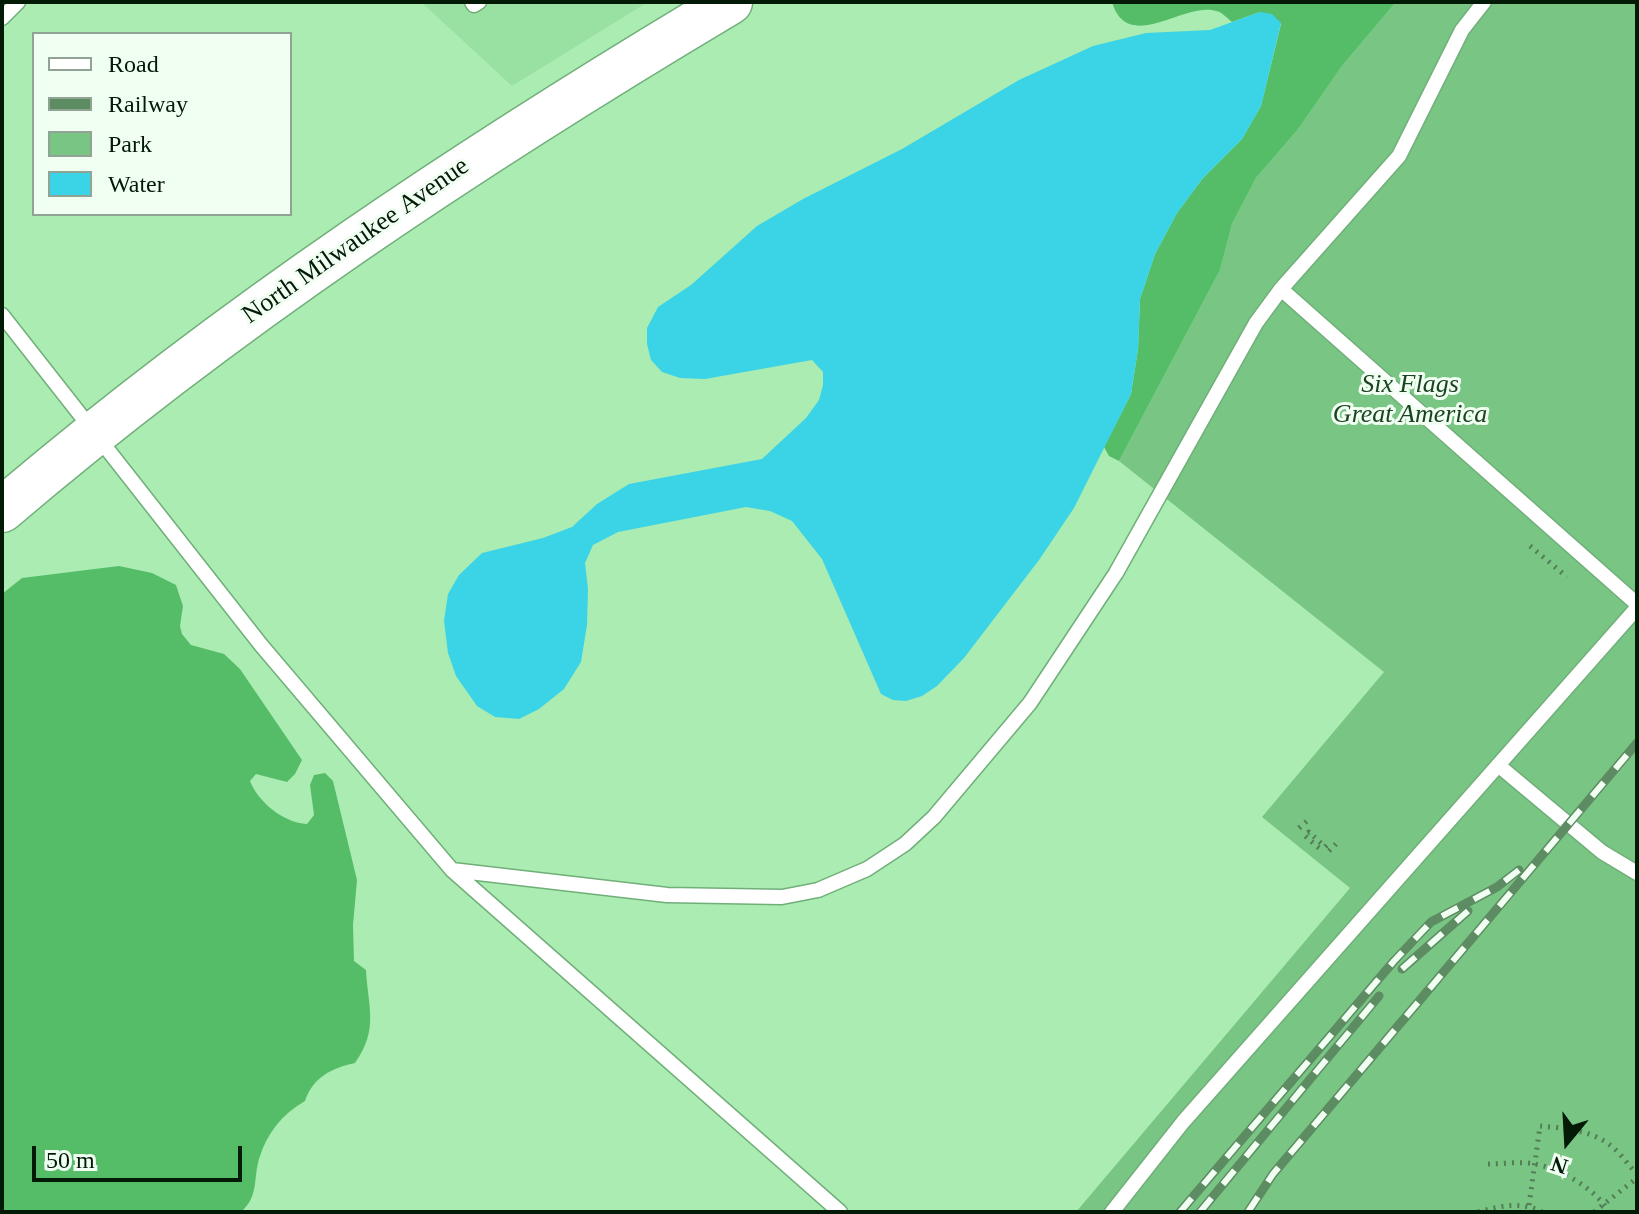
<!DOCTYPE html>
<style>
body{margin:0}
#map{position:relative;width:1639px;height:1214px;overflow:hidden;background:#abecb2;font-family:Georgia,serif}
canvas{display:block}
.frame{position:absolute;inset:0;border:4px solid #021a06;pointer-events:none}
.legend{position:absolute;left:32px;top:32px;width:260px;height:184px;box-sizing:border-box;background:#f1fef2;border:2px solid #91a394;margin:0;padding:10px 14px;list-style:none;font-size:24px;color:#021a06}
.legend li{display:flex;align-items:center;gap:16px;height:40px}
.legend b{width:40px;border:2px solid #91a394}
.north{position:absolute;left:1527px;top:1102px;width:80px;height:80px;-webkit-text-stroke:6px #f1fef2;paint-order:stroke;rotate:198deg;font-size:22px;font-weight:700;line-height:32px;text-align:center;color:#021a06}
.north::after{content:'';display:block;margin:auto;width:28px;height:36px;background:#021a06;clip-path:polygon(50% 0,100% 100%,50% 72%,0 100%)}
.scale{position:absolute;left:32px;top:1146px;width:210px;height:36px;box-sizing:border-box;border:4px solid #021a06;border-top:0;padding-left:10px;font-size:24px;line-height:28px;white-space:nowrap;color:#021a06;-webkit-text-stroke:6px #f1fef2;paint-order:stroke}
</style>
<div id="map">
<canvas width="1639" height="1214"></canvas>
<div class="frame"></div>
<ul class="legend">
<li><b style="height:10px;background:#fff"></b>Road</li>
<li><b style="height:10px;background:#5d8b62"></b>Railway</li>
<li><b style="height:22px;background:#79c584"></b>Park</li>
<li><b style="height:22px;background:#3bd3e6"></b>Water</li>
</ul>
<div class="north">N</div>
<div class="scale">50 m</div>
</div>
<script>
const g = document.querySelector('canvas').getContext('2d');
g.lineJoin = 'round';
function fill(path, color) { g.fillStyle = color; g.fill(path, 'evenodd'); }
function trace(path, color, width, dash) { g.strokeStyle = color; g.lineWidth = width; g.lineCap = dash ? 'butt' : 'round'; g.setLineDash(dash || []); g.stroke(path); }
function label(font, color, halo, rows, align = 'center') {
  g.font = font + ' Georgia,serif'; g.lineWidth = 6; g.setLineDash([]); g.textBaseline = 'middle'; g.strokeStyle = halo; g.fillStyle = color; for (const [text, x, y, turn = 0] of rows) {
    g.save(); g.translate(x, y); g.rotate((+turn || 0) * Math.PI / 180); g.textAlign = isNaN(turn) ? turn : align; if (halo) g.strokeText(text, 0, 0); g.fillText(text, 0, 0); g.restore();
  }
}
fill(new Path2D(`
 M 421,2 L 648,2 L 512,86 Z`), '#99e1a2');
fill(new Path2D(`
 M 1396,2 L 1637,2 L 1637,1212 L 1076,1212 L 1350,888 L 1262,817 L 1384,672 L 1119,461 L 1220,270 L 1232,224 L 1256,178 L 1299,128 L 1342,66 Z`), '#79c584');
fill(new Path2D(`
 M 1112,2 L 1396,2 L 1342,66 L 1299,128 L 1256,178 L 1232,224 L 1220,270 L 1119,461 L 1109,456 L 1104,447 L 1131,394 L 1138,349 L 1140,299 L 1155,254 L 1177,213 L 1203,178 L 1242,139 L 1261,106 L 1281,24 L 1260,12 L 1232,22 C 1227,18 1222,12 1216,11 C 1184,1 1128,55 1112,2 Z
 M 119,566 L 152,573 L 176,585 L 183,606 L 180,626 L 182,634 L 191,645 L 224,654 L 240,669 L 302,760 L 295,774 L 287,782 L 256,774 L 250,781 C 258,802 284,823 307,824 L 314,815 L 310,785 L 314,775 L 325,773 L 333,781 L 357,880 L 353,925 L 354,961 L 366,970 C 368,1008 379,1029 355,1063 C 332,1068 313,1077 305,1101 C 282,1114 267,1133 259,1159 C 253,1180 259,1196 241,1212 L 2,1212 L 2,594 L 22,578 Z`), '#55bd68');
fill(new Path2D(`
 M 1260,12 L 1272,14 L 1281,23 L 1261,106 L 1242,139 L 1203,178 L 1177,213 L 1155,254 L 1140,299 L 1138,349 L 1131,394 L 1074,508 L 1039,560 L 964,658 L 937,686 L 922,696 L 906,701 L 893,700 L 881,694 L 822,559 L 792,521 L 770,511 L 746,507 L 618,532 L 593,545 L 585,563 L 588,589 L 587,625 L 581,662 L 564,689 L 539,709 L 519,719 L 495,717 L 477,706 L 456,676 L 448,653 L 444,621 L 448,594 L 459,575 L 482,553 L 543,538 L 572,527 L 597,504 L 629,484 L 762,459 L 806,418 L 819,400 L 823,385 L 823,372 L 812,360 L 705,379 L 680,378 L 662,372 L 651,360 L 647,344 L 647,328 L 658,307 L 691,285 L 757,226 L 803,199 L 902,149 L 1019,80 L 1093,46 L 1146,33 L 1210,30 Z`), '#3bd3e6');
const lane = new Path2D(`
 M 472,2 L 474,5 L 479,2
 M 2,18 L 18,2
 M 1281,289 L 1637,604
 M 2,315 L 261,645 L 452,870 L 667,895 L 782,897 L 818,890 L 867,869 L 905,844 L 934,817 L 1030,703 L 1116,573 L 1256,323 L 1281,289 L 1399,156 L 1462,30 L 1484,2
 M 1498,765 L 1602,852 L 1637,873
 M 452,870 L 840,1212
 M 1112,1212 L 1183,1122 L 1637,608`);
const primary = new Path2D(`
 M 2,510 C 228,317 475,154 730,2`);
trace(lane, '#70af79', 17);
trace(primary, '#70af79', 47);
trace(new Path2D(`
 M 1530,546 L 1567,577
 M 1299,828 L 1307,821
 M 1319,848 L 1304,835 L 1309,832 L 1325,847 L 1331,841
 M 1329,851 L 1336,844
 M 1488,1164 C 1503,1164 1520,1161 1534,1164 C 1560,1168 1596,1189 1609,1212
 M 1529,1205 L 1540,1126 C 1562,1128 1591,1130 1610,1145 C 1620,1152 1628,1165 1637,1174
 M 1478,1212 C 1500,1206 1521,1201 1542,1212
 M 1594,1212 L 1637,1178`), '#527d57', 5, [2, 6]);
trace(lane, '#fff', 14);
trace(primary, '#fff', 44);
const rail = new Path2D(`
 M 1402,969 L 1468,911
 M 1180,1212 L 1394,961 L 1431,922 L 1497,887 L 1519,870
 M 1200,1212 L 1379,996
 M 1248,1212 L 1273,1174 L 1637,743`);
trace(rail, '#5d8b62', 9);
trace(rail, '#f1fef2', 6, [18]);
label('26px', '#021a06', '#f1fef2', [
 ["North Milwaukee Avenue",356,241,-35]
]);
label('italic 26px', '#1a4321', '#f1fef2', [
 ["Six Flags",1410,385],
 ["Great America",1410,415]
]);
</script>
